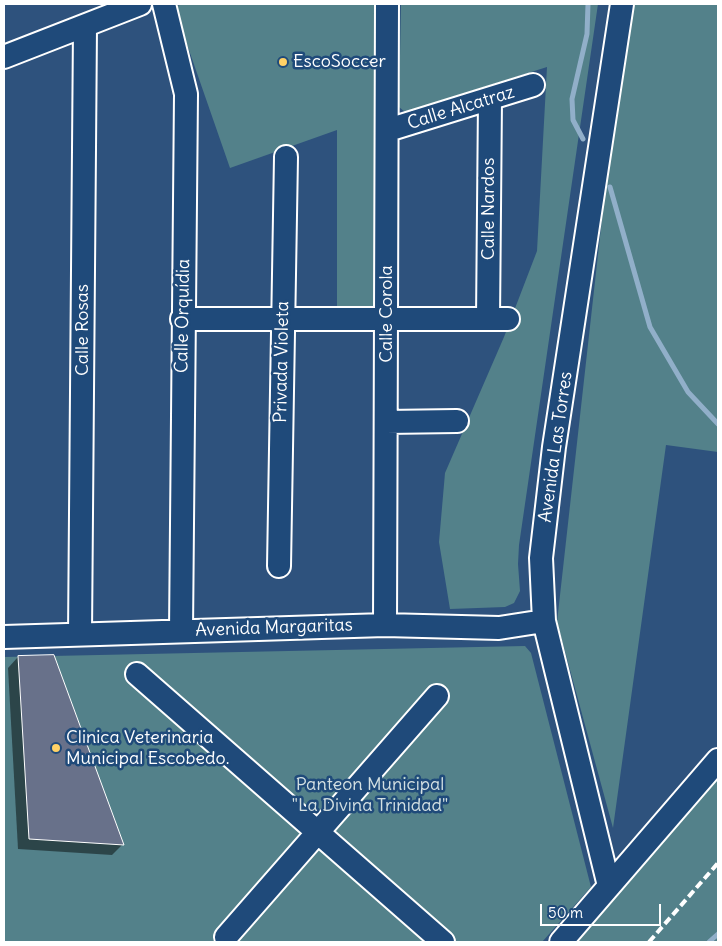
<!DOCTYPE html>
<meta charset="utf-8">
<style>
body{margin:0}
#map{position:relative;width:722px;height:946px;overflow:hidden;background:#2e527d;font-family:Delius,sans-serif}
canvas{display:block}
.frame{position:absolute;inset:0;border:5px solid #fff;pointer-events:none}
.scale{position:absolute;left:540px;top:904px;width:121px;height:22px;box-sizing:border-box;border:2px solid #fff;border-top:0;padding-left:6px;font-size:15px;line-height:18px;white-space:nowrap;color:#fff;-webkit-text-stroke:4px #1f4a7a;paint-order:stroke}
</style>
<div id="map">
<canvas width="722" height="946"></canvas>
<div class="frame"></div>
<div class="scale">50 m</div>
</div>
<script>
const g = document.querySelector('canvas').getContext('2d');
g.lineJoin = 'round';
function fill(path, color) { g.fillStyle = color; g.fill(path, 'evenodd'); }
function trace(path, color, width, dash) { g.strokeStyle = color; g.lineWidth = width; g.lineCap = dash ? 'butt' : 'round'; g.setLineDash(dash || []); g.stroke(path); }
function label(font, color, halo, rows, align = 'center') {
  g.font = font + ' Delius,sans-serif'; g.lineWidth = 5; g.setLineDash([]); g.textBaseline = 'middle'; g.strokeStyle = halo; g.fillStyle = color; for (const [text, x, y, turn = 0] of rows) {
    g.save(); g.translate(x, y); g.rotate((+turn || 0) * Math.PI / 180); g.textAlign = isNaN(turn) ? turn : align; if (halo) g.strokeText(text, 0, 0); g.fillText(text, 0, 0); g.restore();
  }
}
fill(new Path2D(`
 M 183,4 L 374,4 L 376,309 L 337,309 L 337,130 L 230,168 L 174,7 Z
 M 401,4 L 598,4 L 519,545 L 518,564 L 520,591 L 514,603 L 505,607 L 450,609 L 439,542 L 445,473 L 504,337 L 537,251 L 547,67 L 405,112 L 399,107 Z
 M 633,4 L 718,4 L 718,452 L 666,445 L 613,828 L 557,622 L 606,183 Z
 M 525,646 L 531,653 L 591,887 L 542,942 L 4,942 L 4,657 Z
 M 718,776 L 718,942 L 575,942 Z`), '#53818a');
fill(new Path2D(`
 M 18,657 L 122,845 L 112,855 L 18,849 L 8,668 Z`), '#0007');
trace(new Path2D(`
 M 583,139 L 573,120 L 572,99 L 587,34 L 588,4
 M 610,187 L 650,327 L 688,392 L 718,424
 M 709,942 L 718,934`), '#91afc9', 5);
const building = new Path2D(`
 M 54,655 L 124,845 L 29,839 L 18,656 Z`);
fill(building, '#68718a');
trace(building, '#fff', 1);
const minor = new Path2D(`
 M 164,4 L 186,94 L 181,631
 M 4,57 L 140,4
 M 388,130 L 533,85
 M 182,319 L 508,319
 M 488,319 L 490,99
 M 386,422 L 457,421
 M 279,566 L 286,157
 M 385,625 L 387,4
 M 80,634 L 85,27
 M 4,637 L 385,625 L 499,628 L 544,621
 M 137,674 L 443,942
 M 609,886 L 544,621 L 541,558 L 554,447 L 622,4
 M 226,937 L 437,696
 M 561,942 L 718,760`);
trace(minor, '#fff', 26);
trace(minor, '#1f4a7a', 22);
trace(new Path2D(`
 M 649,942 L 718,863`), '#fff', 4, [8, 4]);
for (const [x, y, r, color] of [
 [283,62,5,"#ffd166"],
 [56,748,5,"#ffd166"]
]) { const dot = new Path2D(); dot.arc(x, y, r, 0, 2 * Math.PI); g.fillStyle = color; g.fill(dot); trace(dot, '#1f4a7a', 2); }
label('18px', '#fff', '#1f4a7a', [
 ["EscoSoccer",293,62],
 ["Clinica Veterinaria",66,738],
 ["Municipal Escobedo.",66,759]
], 'left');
label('18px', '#fff', '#1f4a7a', [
 ["Calle Alcatraz",461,108,-17],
 ["Calle Nardos",489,209,-90],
 ["Calle Corola",387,314,-90],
 ["Calle Orquídia",183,316,-89],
 ["Calle Rosas",83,330,-90],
 ["Privada Violeta",282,362,-89],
 ["Avenida Las Torres",556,447,-82],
 ["Avenida Margaritas",274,628,-2]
]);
label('18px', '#d4e0e2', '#1f4a7a', [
 ["Panteon Municipal",370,785],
 ["\"La Divina Trinidad\"",370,806]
]);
</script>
